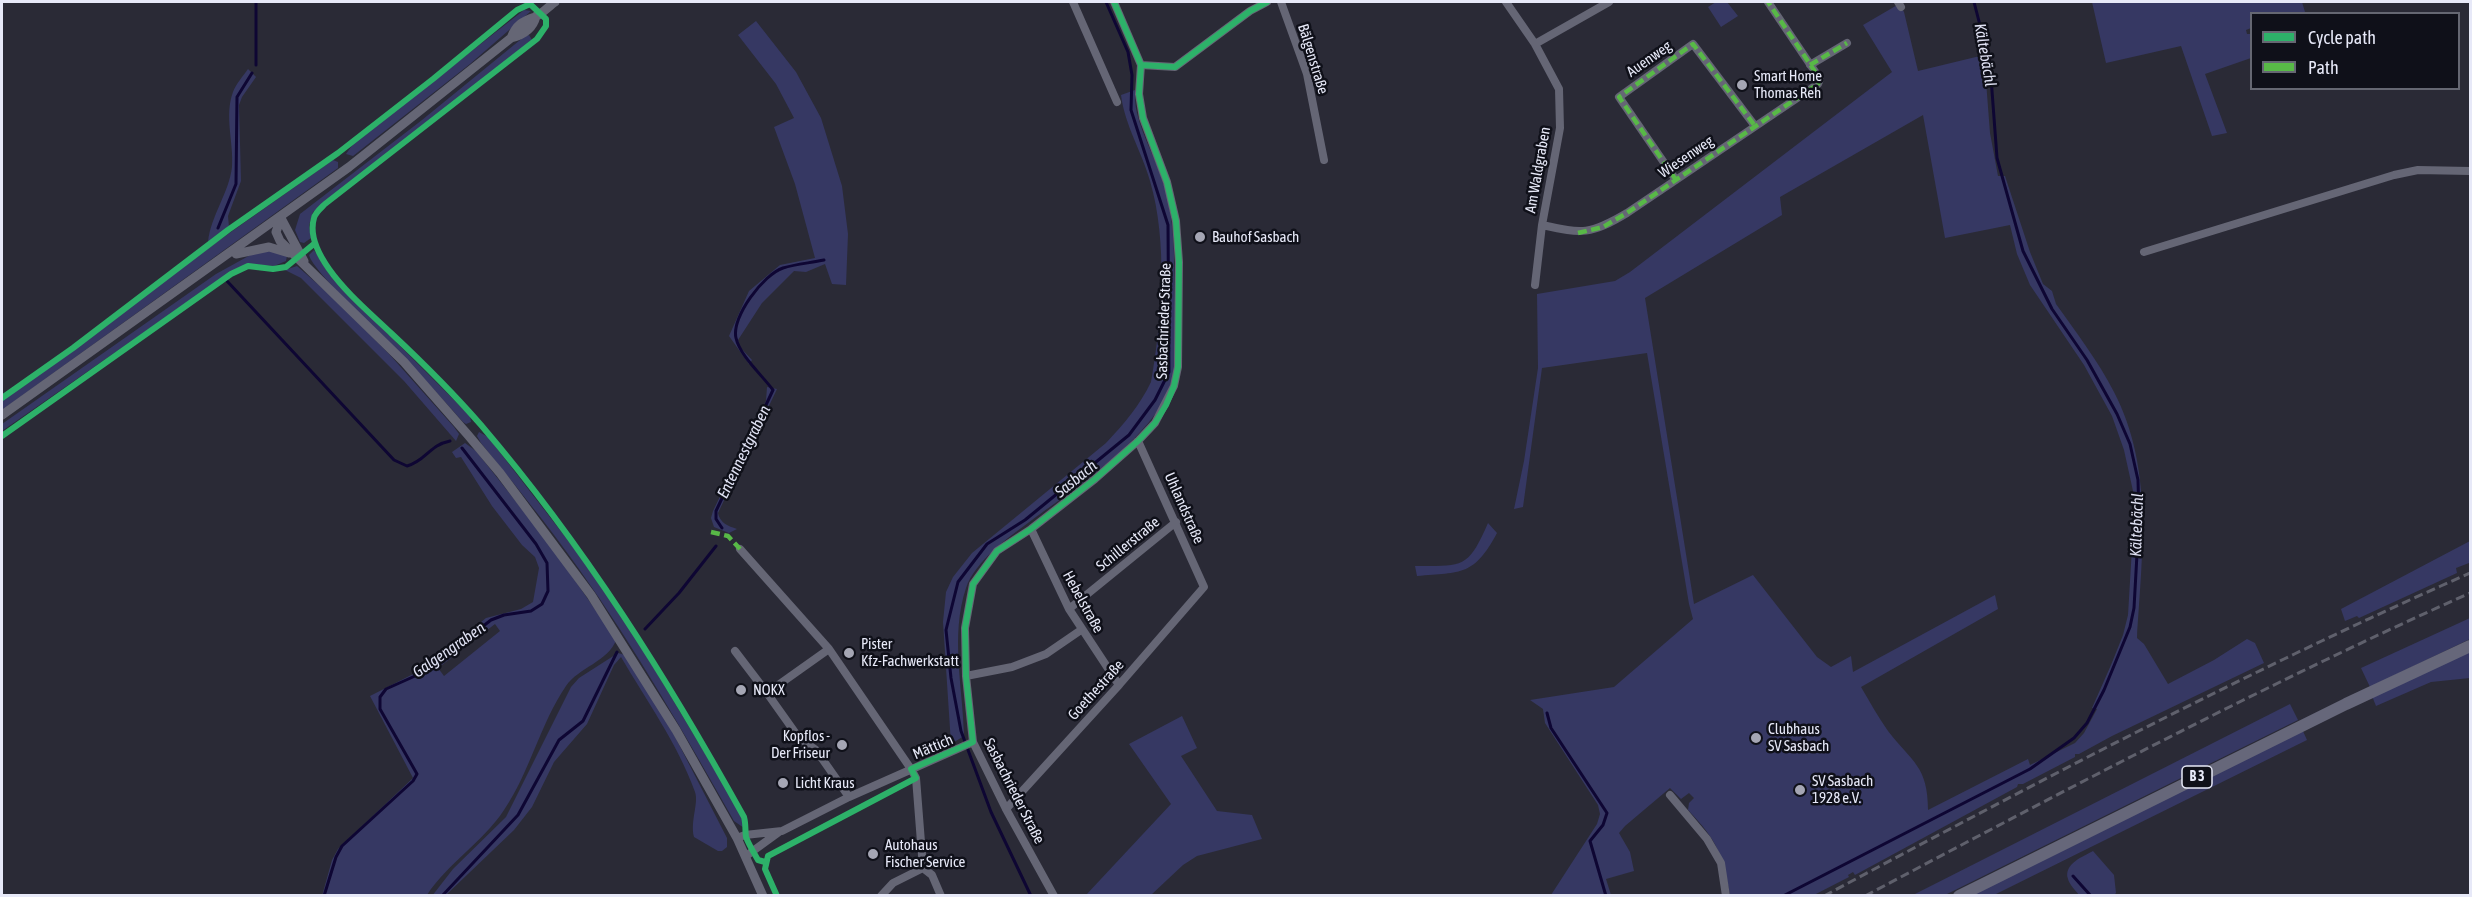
<!DOCTYPE html>
<meta charset="utf-8">
<style>
body{margin:0}
#map{position:relative;width:2472px;height:897px;overflow:hidden;background:#2a2a36;font-family:"Asap Condensed",sans-serif}
canvas{display:block}
.frame{position:absolute;inset:0;border:3px solid #e7e9f8;pointer-events:none}
.legend{position:absolute;left:2250px;top:12px;width:210px;height:78px;box-sizing:border-box;background:#0f1019;border:2px solid #656772;margin:0;padding:8px 10px;list-style:none;font-size:18px;color:#e7e9f8}
.legend li{display:flex;align-items:center;gap:12px;height:30px}
.legend b{width:30px;border:2px solid #656772}
</style>
<div id="map">
<canvas width="2472" height="897"></canvas>
<div class="frame"></div>
<ul class="legend">
<li><b style="height:8px;background:#2db169"></b>Cycle path</li>
<li><b style="height:8px;background:#58b947"></b>Path</li>
</ul>
</div>
<script>
const g = document.querySelector('canvas').getContext('2d');
g.lineJoin = 'round';
function fill(path, color) { g.fillStyle = color; g.fill(path, 'evenodd'); }
function trace(path, color, width, dash) { g.strokeStyle = color; g.lineWidth = width; g.lineCap = dash ? 'butt' : 'round'; g.setLineDash(dash || []); g.stroke(path); }
function label(font, color, halo, rows, align = 'center') {
  g.font = font + ' "Asap Condensed",sans-serif'; g.lineWidth = 5; g.setLineDash([]); g.textBaseline = 'middle'; g.strokeStyle = halo; g.fillStyle = color; for (const [text, x, y, turn = 0] of rows) {
    g.save(); g.translate(x, y); g.rotate((+turn || 0) * Math.PI / 180); g.textAlign = isNaN(turn) ? turn : align; if (halo) g.strokeText(text, 0, 0); g.fillText(text, 0, 0); g.restore();
  }
}
fill(new Path2D(`
 M 1716,2 L 1727,2 L 1738,16 L 1721,27 L 1708,7 Z
 M 2092,2 L 2302,2 L 2305,12 L 2252,14 L 2251,28 L 2246,30 L 2247,34 L 2251,34 L 2251,58 L 2205,74 L 2227,133 L 2212,136 L 2181,46 L 2106,63 Z
 M 1899,4 L 1904,12 L 1918,71 L 1984,55 L 1990,133 L 1998,176 L 2005,176 L 2030,252 L 2043,284 L 2052,291 L 2056,304 C 2076,332 2098,361 2114,392 C 2154,469 2142,555 2137,638 L 2144,644 L 2168,684 L 2214,660 L 2247,639 L 2255,643 L 2264,663 L 2112,736 L 2079,754 L 2075,754 L 2075,757 L 2023,784 L 2018,784 L 2017,787 L 1855,875 L 1853,872 L 1848,875 L 1849,877 L 1814,895 L 1730,895 C 1723,855 1717,840 1688,810 L 1689,803 L 1694,798 L 1689,793 L 1681,799 L 1670,788 L 1625,826 L 1619,833 L 1630,852 L 1634,871 L 1606,879 L 1611,895 L 1551,895 L 1597,824 L 1600,814 L 1598,805 L 1545,723 L 1543,709 L 1530,700 L 1614,687 L 1693,619 L 1689,604 L 1647,353 L 1542,368 L 1523,507 L 1514,509 L 1524,461 L 1538,368 L 1537,294 L 1615,281 L 1630,272 L 1892,72 L 1863,25 ZM 1923,115 L 1945,238 L 2010,225 L 2017,254 L 2030,285 L 2084,365 L 2112,416 L 2124,450 L 2133,491 L 2134,514 L 2128,615 L 2123,635 L 2111,665 L 2092,708 L 2097,709 L 2084,733 L 2075,743 L 2030,765 L 2028,759 L 1928,810 C 1928,766 1912,762 1888,731 C 1878,717 1870,702 1861,687 L 1998,609 L 1995,595 L 1853,672 L 1851,656 L 1831,667 L 1817,657 L 1753,575 L 1694,604 L 1645,298 L 1782,215 L 1780,197 Z
 M 524,10 L 531,11 L 470,64 L 353,156 L 346,154 L 353,144 Z
 M 756,21 L 796,72 L 821,118 L 842,186 L 848,234 L 846,285 L 832,284 L 825,264 L 806,272 L 794,271 L 762,303 L 738,340 L 739,346 L 752,360 L 749,364 L 729,336 L 749,291 L 780,265 L 815,258 L 795,184 L 774,127 L 794,118 L 776,84 L 738,35 Z
 M 529,35 L 532,40 L 313,212 L 309,225 L 311,238 L 304,243 L 300,242 L 295,230 L 300,214 L 422,120 L 525,36 Z
 M 248,69 L 256,77 L 242,97 L 239,105 L 241,181 L 228,216 L 229,227 L 208,242 C 211,215 229,193 232,167 C 234,143 224,116 233,92 C 236,84 243,76 248,69 Z
 M 1135,90 C 1135,98 1135,106 1137,113 C 1143,138 1157,161 1164,185 C 1176,225 1174,265 1175,306 C 1175,330 1179,355 1173,378 C 1161,432 1074,489 1032,520 C 1009,537 975,561 966,588 C 950,636 963,687 964,736 L 951,744 L 943,622 L 946,592 L 953,577 L 972,553 L 1106,443 C 1124,424 1140,405 1151,382 C 1162,320 1168,242 1150,181 C 1142,152 1125,126 1121,95 Z
 M 333,160 L 338,162 L 338,168 L 2,410 L 2,401 L 214,244 Z
 M 314,250 L 329,274 L 343,289 L 470,416 L 471,422 L 466,424 L 463,422 C 441,397 419,373 397,350 C 381,333 313,272 309,255 Z
 M 270,251 L 287,256 L 286,261 L 274,266 L 248,264 L 232,271 L 2,431 L 2,424 L 216,274 L 254,253 Z
 M 297,266 L 337,301 L 390,355 L 454,427 L 459,434 L 456,441 L 404,381 L 301,278 L 285,270 Z
 M 767,387 L 777,389 L 718,513 C 720,523 728,526 737,529 L 729,533 L 714,527 L 711,518 L 713,511 L 766,401 Z
 M 479,432 L 488,437 L 590,569 L 628,625 L 743,817 L 744,828 L 734,821 C 685,735 636,649 579,569 C 548,525 514,484 481,443 L 477,436 Z
 M 465,443 L 476,451 L 548,542 L 613,635 L 616,640 C 609,661 578,668 566,686 C 540,724 530,772 504,810 C 483,842 448,863 427,895 L 322,896 L 332,860 L 338,849 L 413,778 L 370,696 L 423,669 L 486,618 L 521,609 L 533,602 L 539,568 L 535,557 L 522,545 L 492,506 L 461,457 L 456,458 L 452,452 ZM 495,624 L 500,631 L 444,676 L 438,668 Z
 M 1488,523 L 1497,533 C 1474,576 1462,572 1417,576 L 1415,566 C 1463,566 1468,569 1488,523 Z
 M 2470,541 L 2470,564 L 2469,563 L 2456,568 L 2457,573 L 2359,618 L 2357,616 L 2345,621 L 2341,609 Z
 M 2470,618 L 2470,639 L 2370,687 L 2361,668 Z
 M 2470,651 L 2470,678 L 2431,682 L 2376,706 L 2372,696 Z
 M 618,653 L 625,655 L 671,729 L 727,838 L 727,847 L 722,851 L 718,851 L 694,837 C 690,821 699,803 695,792 C 678,744 646,700 621,657 L 614,665 L 587,724 L 554,762 L 532,807 L 514,830 L 446,895 L 432,896 L 453,869 L 506,817 L 571,687 L 579,678 Z
 M 2290,704 L 2298,720 L 1945,895 L 1913,895 Z
 M 1182,716 L 1197,748 L 1181,756 L 1217,811 L 1252,815 L 1262,839 L 1197,856 L 1183,865 L 1151,895 L 1086,895 L 1171,804 L 1129,744 Z
 M 2302,729 L 2307,740 L 1994,895 L 1971,896 Z
 M 2093,851 L 2114,875 L 2116,893 L 2114,895 L 2079,895 C 2076,891 2069,884 2068,879 C 2063,864 2084,856 2093,851 Z`), '#363863');
trace(new Path2D(`
 M 256,65 L 256,2
 M 218,228 L 236,184 L 237,97 L 252,73
 M 227,281 L 394,460 L 407,466 C 426,461 429,445 450,441
 M 722,528 L 716,519 L 716,511 L 773,390 C 762,375 740,356 736,338 C 731,317 764,274 783,268 C 796,264 810,263 824,260
 M 645,629 L 679,593 L 716,546
 M 1547,713 L 1551,728 L 1607,813 L 1603,825 L 1590,841 L 1606,896
 M 2073,876 L 2091,896
 M 324,896 L 336,857 L 342,846 L 413,781 L 417,774 L 380,709 L 380,697 L 386,689 L 424,672 L 491,620 L 504,615 L 531,611 L 542,604 L 548,591 L 547,563 L 536,544 L 462,448
 M 442,896 L 518,815 L 559,740 L 583,721 L 617,652
 M 1031,896 L 991,812 L 961,731 L 951,678 L 946,630 L 958,582 L 987,544 L 1025,520 L 1129,435 L 1155,400 L 1169,372 L 1168,225 L 1131,110 L 1132,75 L 1128,52 L 1106,2
 M 1783,896 L 2030,769 L 2074,738 L 2087,723 L 2104,690 L 2130,627 L 2134,608 L 2139,518 L 2138,480 L 2130,444 L 2117,414 L 2087,360 L 2052,309 L 2023,251 L 1997,158 L 1990,64 L 1974,2`), '#0e0633', 3);
trace(new Path2D(`
 M 1073,2 L 1117,102
 M 1281,2 L 1307,74 L 1324,160
 M 1506,2 L 1535,44 L 1559,89 L 1560,128 L 1542,225 L 1535,285
 M 1898,2 L 1901,7
 M 1535,44 L 1609,2
 M 1141,65 L 1175,67 L 1250,11 L 1267,2
 M 1810,65 L 1847,43
 M 1676,180 L 1619,97 L 1693,44 L 1755,126
 M 1542,225 C 1583,234 1590,235 1627,213 L 1818,84 L 1820,79 L 1768,2
 M 2144,252 L 2394,175 L 2418,170 L 2470,171
 M 1031,529 L 1069,609 L 1119,685
 M 740,549 L 829,649 L 911,769 L 916,778 L 923,868
 M 1069,609 L 1176,522
 M 829,649 L 767,693 L 799,738 L 816,750 L 849,797
 M 735,651 L 767,693
 M 966,676 L 1012,667 L 1046,654 L 1081,630
 M 1670,795 L 1707,839 L 1721,863 L 1726,896
 M 1006,809 L 1119,685 L 1204,587 L 1138,441
 M 737,838 L 745,835 L 782,831 L 849,797 L 973,742
 M 746,856 L 779,832
 M 881,896 L 893,883 L 923,868 L 932,875 L 941,896
 M 1054,896 L 1006,809 L 973,742 L 966,676 L 965,628 L 973,584 L 997,551 L 1031,529 L 1095,479 L 1138,441 L 1155,423 L 1174,386 L 1178,367 L 1179,262 L 1176,221 L 1167,182 L 1143,118 L 1139,94 L 1141,65 L 1114,2`), '#656675', 8);
trace(new Path2D(`
 M 511,38 C 516,25 523,21 535,17 C 542,14 549,6 555,2
 M 281,218 L 276,232 L 280,241 L 404,362 L 468,435 L 500,473 L 591,595 L 676,730 L 737,838 L 763,896
 M 281,218 L 304,261
 M 236,254 L 269,247 L 289,253
 M 2,415 L 349,167 L 511,38 C 523,35 533,29 536,16`), '#656675', 9);
trace(new Path2D(`
 M 1959,896 L 2346,704 L 2470,646`), '#66677a', 12);
trace(new Path2D(`
 M 1824,896 C 2037,782 2250,670 2470,573
 M 1865,896 C 2065,790 2264,685 2470,593`), '#5f606c', 3, [9, 4.5]);
trace(new Path2D(`
 M 1810,65 L 1847,43
 M 1676,180 L 1619,97 L 1693,44 L 1755,126
 M 1578,233 L 1603,227 L 1627,213 L 1818,84 L 1820,79 L 1768,2
 M 711,532 L 728,536 L 740,549`), '#58b947', 4.5, [9, 4.5]);
trace(new Path2D(`
 M 1141,65 L 1175,67 L 1250,11 L 1267,2
 M 2,398 L 73,348 L 228,230 L 338,153 L 433,79 L 517,10 L 530,4 L 546,19 L 546,26 L 537,39 L 325,204 C 321,208 315,213 314,218 C 309,235 319,255 329,269 C 346,293 370,313 392,334 C 423,363 453,393 481,425 C 585,547 667,678 744,817 C 746,824 745,831 746,837 C 749,845 754,853 758,860 L 765,862
 M 2,436 L 231,274 L 248,266 L 273,269 L 286,267 L 315,243
 M 777,896 L 765,869 L 768,856 L 916,778 L 911,769 L 973,742 L 966,676 L 965,628 L 973,584 L 997,551 L 1031,529 L 1095,479 L 1138,441 L 1155,423 L 1166,405 L 1174,386 L 1178,367 L 1179,262 L 1176,221 L 1167,182 L 1143,118 L 1139,94 L 1141,65 L 1114,2`), '#2db169', 6);
for (const [x, y, r, color] of [
 [1742,85,6,"#a5a6b4"],
 [1200,237,6,"#a5a6b4"],
 [849,653,6,"#a5a6b4"],
 [741,690,6,"#a5a6b4"],
 [1756,738,6,"#a5a6b4"],
 [842,745,6,"#a5a6b4"],
 [783,783,6,"#a5a6b4"],
 [1800,790,6,"#a5a6b4"],
 [873,854,6,"#a5a6b4"]
]) { const dot = new Path2D(); dot.arc(x, y, r, 0, 2 * Math.PI); g.fillStyle = color; g.fill(dot); trace(dot, '#0f1019', 2); }
for (const [x, y, w] of [
 [2197,777,30]
]) { const box = new Path2D(); box.roundRect(x - w / 2, y - 11, w, 22, 4.5); g.fillStyle = '#0f1019'; g.fill(box); trace(box, '#e7e9f8', 1.5); }
label('bold 14px', '#e7e9f8', null, [
 ["B 3",2197,777]
]);
label('15px', '#e7e9f8', '#0f1019', [
 ["Bälgenstraße",1313,59,73],
 ["Auenweg",1649,59,-35],
 ["Wiesenweg",1686,157,-34],
 ["Am Waldgraben",1538,170,-80],
 ["Sasbachrieder Straße",1164,321,-88],
 ["Uhlandstraße",1184,508,66],
 ["Schillerstraße",1128,544,-39],
 ["Hebelstraße",1083,602,61],
 ["Goethestraße",1096,690,-48],
 ["Mättich",933,747,-23],
 ["Sasbachrieder Straße",1014,791,63]
]);
label('15px', '#e7e9f8', '#0f1019', [
 ["Smart Home",1754,76],
 ["Thomas Reh",1754,93],
 ["Bauhof Sasbach",1212,237],
 ["Pister",861,644],
 ["Kfz-Fachwerkstatt",861,661],
 ["NOKX",753,690],
 ["Clubhaus",1768,729],
 ["SV Sasbach",1768,746],
 ["Kopflos -",830,736,"right"],
 ["Der Friseur",830,753,"right"],
 ["SV Sasbach",1812,781],
 ["1928 e.V.",1812,798],
 ["Licht Kraus",795,783],
 ["Autohaus",885,845],
 ["Fischer Service",885,862]
], 'left');
label('italic 16px', '#e0e2f4', '#0f1019', [
 ["Kältebächl",1985,55,80],
 ["Entennestgraben",744,452,-64],
 ["Sasbach",1076,479,-39],
 ["Kältebächl",2137,525,-88],
 ["Galgengraben",449,650,-35]
]);
</script>
